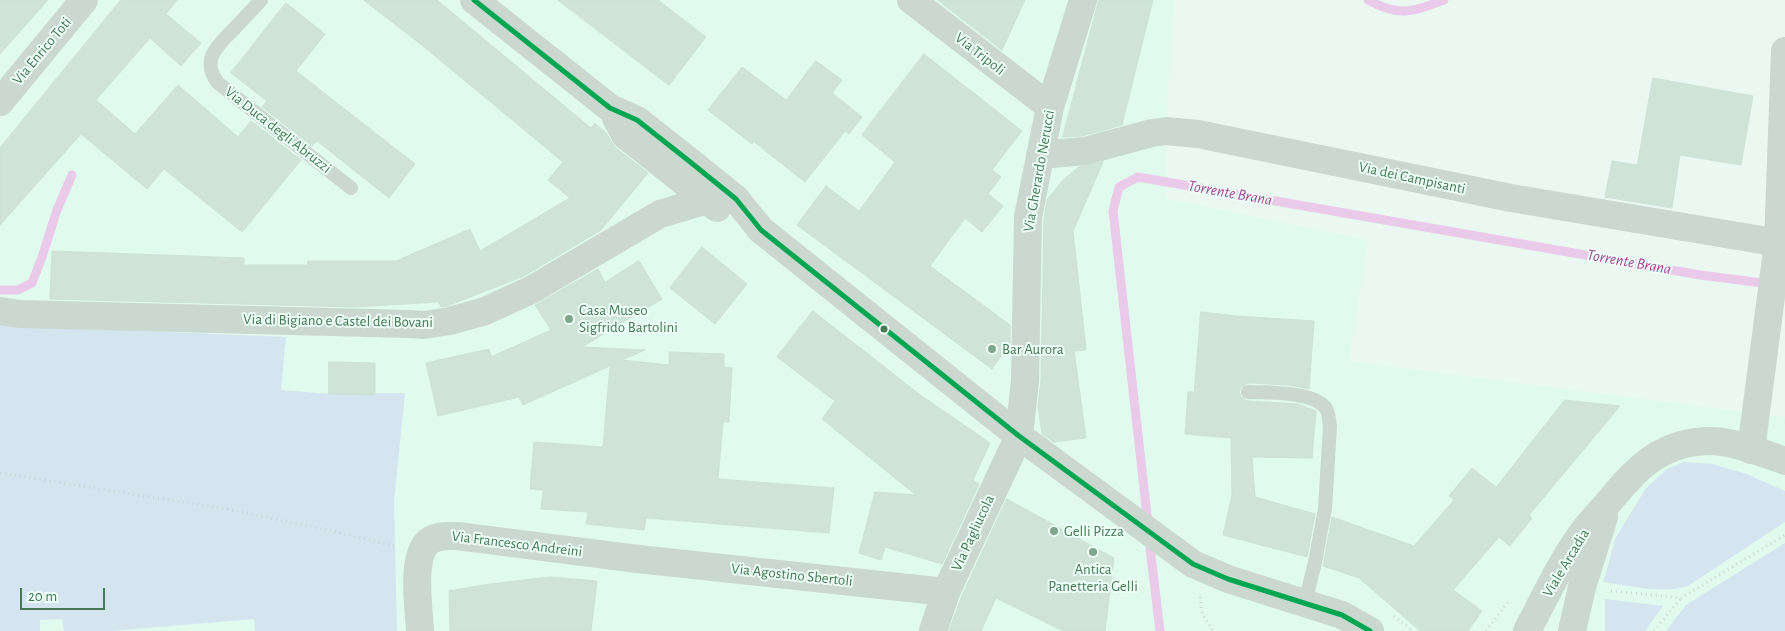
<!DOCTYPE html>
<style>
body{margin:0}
#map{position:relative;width:1785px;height:631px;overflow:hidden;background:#ebf8f2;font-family:"Alegreya Sans",sans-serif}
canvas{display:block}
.scale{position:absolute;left:20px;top:588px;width:85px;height:22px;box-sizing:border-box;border:2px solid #477957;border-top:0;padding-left:6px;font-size:15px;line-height:18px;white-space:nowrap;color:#477957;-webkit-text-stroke:4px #edfff7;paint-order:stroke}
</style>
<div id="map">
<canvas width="1785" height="631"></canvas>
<div class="scale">20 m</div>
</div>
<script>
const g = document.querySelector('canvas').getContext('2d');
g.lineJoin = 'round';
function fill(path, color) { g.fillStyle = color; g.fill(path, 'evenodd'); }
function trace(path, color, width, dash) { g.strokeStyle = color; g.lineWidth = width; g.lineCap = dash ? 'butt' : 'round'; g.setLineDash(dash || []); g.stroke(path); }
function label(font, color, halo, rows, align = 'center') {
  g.font = font + ' "Alegreya Sans",sans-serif'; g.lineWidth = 4; g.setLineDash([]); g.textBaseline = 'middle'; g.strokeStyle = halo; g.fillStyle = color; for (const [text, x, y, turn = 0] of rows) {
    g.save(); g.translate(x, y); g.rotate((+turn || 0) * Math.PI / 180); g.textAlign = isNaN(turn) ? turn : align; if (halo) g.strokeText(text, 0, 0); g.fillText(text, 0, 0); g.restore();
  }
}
fill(new Path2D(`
 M 0,0 L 1174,0 L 1168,89 L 1165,198 L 1368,240 L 1349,361 L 1785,417 L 1785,631 L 0,631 Z`), '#e1faee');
fill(new Path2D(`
 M 0,325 L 286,337 L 281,390 L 329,394 L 405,393 L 394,501 L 397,631 L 255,631 L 254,619 L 111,631 L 64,631 L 62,619 L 40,620 L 40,631 L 0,631 Z
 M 1684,462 L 1712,464 L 1747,474 L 1785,491 L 1785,522 L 1688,586 C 1661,594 1631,586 1603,582 L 1616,537 L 1646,488 L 1667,469 Z
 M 1785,543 L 1785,631 L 1666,631 L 1686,605 Z
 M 1605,599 L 1663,606 L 1645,631 L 1605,631 Z`), '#d4e5ef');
trace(new Path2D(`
 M 1368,0 C 1399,17 1412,12 1444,0
 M 0,290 L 18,290 L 32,283 L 42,257 L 57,210 L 72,175
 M 1148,524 L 1113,211 L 1119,187 L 1138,177 L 1700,275 L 1770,284
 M 1149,539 L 1160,631`), '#eacae9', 9);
const building = new Path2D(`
 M 0,0 L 48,0 L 0,54 Z
 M 121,0 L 177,0 L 166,14 L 201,43 L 181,66 L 150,38 L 96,100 L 135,134 L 178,85 L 238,137 L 251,121 L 301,160 L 242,232 L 164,169 L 147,189 L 81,134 L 0,225 L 0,148 Z
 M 364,0 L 437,0 L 591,128 L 595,123 L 606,133 L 615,147 L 648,173 L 601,230 L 524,276 L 447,306 L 441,307 L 439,302 L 355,307 L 50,299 L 52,251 L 244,258 L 244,265 L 307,265 L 308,261 L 396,261 L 470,229 L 480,251 L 570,198 L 548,180 L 563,162 L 423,46 Z
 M 558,0 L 658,0 L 706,37 L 669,85 Z
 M 938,0 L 1025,0 L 1002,50 Z
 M 1099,0 L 1153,0 L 1122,125 L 1082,136 L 1063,137 Z
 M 286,3 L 325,34 L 296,71 L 415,164 L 389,198 L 317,141 L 312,146 L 262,107 L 267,101 L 231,73 Z
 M 924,54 L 1022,131 L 992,170 L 1001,177 L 988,194 L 1003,206 L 982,232 L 965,218 L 930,266 L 1010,325 L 1010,343 L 992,369 L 797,225 L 826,186 L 859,211 L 895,162 L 862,135 Z
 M 816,61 L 842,80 L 832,93 L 862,117 L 849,134 L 845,131 L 805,182 L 753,141 L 752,144 L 708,110 L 742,67 L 786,100 Z
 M 1653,78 L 1753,96 L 1741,165 L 1680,155 L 1672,208 L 1605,197 L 1612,161 L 1637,165 Z
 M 1103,162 L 1073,231 L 1086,350 L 1074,351 L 1086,438 L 1054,442 L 1042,434 L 1038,406 L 1041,381 L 1044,219 L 1047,200 L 1063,180 L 1079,167 Z
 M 702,247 L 747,284 L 715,324 L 670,288 Z
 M 639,261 L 662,299 L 582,347 L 645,350 L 622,360 L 669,365 L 669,352 L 724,354 L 724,367 L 732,368 L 729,422 L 723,422 L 718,479 L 834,488 L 829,533 L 646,518 L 644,530 L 586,524 L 588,512 L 541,509 L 543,490 L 530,489 L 534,442 L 603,447 L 610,366 L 523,405 L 519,397 L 438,416 L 426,363 L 489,349 L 491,357 L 551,330 L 535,305 L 598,269 L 605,282 Z
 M 813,311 L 919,394 L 990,443 L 973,480 L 979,484 L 942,564 L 885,547 L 881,560 L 859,553 L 875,492 L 916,495 L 822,419 L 835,401 L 777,357 Z
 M 1201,312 L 1236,316 L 1314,321 L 1309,389 L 1289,385 L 1248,383 L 1241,387 L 1239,392 L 1241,397 L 1247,401 L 1298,404 L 1316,411 L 1312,458 L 1252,457 L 1255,497 L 1315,514 L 1307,557 L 1223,535 L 1232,495 L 1231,438 L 1185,434 L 1188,392 L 1194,392 Z
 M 329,362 L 375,363 L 375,395 L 329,394 Z
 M 1565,400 L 1620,406 L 1529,515 L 1532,518 L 1510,546 L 1499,537 L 1453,590 L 1482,611 L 1468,631 L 1420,631 L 1359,578 L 1323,566 L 1332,517 L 1414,546 L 1454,500 L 1449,496 L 1472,468 L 1496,487 Z
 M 1007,499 L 1114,558 L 1105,631 L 1063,631 L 996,598 L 981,631 L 949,631 L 961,598 Z
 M 550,577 L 597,581 L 591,631 L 450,631 L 449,591 L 490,584 Z`);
fill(building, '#cfe3d7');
trace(building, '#cce2d5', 1);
trace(new Path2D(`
 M 0,473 L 227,509 L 323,529 L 394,546
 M 1611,591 L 1681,598 L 1785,535
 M 1200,597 L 1202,613 L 1213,631
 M 1394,616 L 1413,631
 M 1486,631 L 1508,602
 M 1654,631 L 1681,598`), '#cad9cf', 3, [1, 4]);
trace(new Path2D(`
 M 261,0 C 252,10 243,19 234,29 C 218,45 200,60 218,83 L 351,188
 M 1248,392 C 1267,393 1311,391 1325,407 C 1329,412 1329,420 1330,426 L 1325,509 L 1315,562 L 1305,603`), '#cad8cf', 14);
trace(new Path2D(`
 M 911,0 L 1050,107
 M 1040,155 L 1085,151 L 1152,133 L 1166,131 L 1198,134 L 1511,198 L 1785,244
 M 1751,450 L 1778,243 L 1785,51
 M 420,631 C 419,609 411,560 427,543 C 435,535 447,536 457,536 L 638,559 L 946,592
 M 933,631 L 946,592 L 1019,436 L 1025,381 L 1028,217 L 1050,107 L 1083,0`), '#cad8cf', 28);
trace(new Path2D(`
 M 761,230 L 1019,436 L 1193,564 L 1228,579 L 1342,615 L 1370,631
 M 1527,631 C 1544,599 1560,564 1581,535 C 1589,523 1599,513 1608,503 C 1637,468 1661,441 1712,441 C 1736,442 1762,453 1785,461
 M 1572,631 L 1582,587 L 1604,517`), '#cad8cf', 28);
trace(new Path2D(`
 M 474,0 L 610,108 L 637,120 L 689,161 L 736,199 L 761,230
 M 0,102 L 84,0
 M 616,118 L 625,135 L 717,208
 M 0,311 L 20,314 L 409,324 L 424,325 L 450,321 L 485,311 L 531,290 L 660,214 L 707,200`), '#cad8cf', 28);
trace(new Path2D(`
 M 474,0 L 610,108 L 637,120 L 689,161 L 736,199 L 761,230 L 1019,436 L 1193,564 L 1228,579 L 1342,615 L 1370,631`), '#00a651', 5);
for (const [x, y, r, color] of [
 [569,319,5,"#80a58d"],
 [884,329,4.5,"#477957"],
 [992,349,5,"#80a58d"],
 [1054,531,5,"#80a58d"],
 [1093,552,5,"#80a58d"]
]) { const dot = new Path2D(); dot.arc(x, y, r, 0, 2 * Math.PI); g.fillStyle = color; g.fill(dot); trace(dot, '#edfff7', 2); }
label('15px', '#477957', '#edfff7', [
 ["Via Enrico Toti",42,51,-50],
 ["Via Tripoli",980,54,38],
 ["Via Duca degli Abruzzi",278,130,38],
 ["Via Gherardo Nerucci",1039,171,-80],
 ["Via dei Campisanti",1412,178,12],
 ["Via di Bigiano e Castel dei Bovani",338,321,1],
 ["Via Pagliucola",973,533,-65],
 ["Via Francesco Andreini",517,544,7],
 ["Viale Arcadia",1566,563,-59],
 ["Via Agostino Sbertoli",792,575,6]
]);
label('15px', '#477957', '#edfff7', [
 ["Casa Museo",579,310],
 ["Sigfrido Bartolini",579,327],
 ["Bar Aurora",1002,349],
 ["Gelli Pizza",1064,531],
 ["Antica",1093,569,"center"],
 ["Panetteria Gelli",1093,586,"center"]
], 'left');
label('italic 16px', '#a5479a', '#edfff7', [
 ["Torrente Brana",1230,193,10],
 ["Torrente Brana",1629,262,10]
]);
</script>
